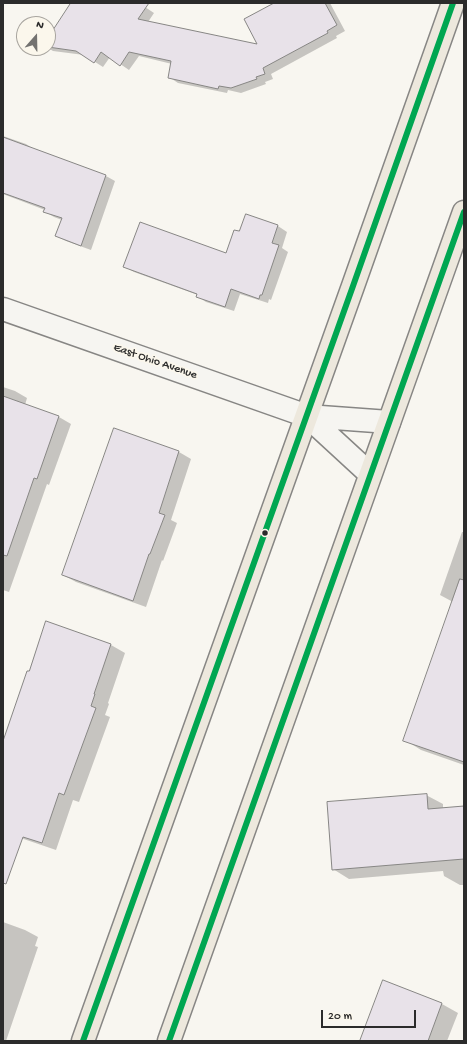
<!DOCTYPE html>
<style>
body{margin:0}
#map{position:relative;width:467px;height:1044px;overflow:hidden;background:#f8f6f0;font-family:"Gochi Hand",sans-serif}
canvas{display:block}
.frame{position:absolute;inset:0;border:4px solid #2b2b2b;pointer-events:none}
.north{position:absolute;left:16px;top:16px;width:40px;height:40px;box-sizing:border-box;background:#fbf7ec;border:1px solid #a8a59f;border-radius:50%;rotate:20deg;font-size:11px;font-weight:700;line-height:16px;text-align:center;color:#2b2b2b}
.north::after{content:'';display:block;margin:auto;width:14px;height:18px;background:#737270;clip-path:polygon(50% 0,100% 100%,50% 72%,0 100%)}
.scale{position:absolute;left:321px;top:1010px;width:95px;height:18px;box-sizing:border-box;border:2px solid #2b2b2b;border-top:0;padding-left:5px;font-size:12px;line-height:14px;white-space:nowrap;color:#2b2b2b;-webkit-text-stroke:3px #fbf7ec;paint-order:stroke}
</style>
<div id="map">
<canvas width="467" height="1044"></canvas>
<div class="frame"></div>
<div class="north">N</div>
<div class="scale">20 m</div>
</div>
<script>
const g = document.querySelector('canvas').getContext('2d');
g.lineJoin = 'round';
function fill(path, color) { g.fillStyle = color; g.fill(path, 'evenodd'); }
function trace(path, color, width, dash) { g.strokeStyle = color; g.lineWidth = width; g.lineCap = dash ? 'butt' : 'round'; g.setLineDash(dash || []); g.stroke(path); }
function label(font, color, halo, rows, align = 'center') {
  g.font = font + ' "Gochi Hand",sans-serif'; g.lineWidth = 3.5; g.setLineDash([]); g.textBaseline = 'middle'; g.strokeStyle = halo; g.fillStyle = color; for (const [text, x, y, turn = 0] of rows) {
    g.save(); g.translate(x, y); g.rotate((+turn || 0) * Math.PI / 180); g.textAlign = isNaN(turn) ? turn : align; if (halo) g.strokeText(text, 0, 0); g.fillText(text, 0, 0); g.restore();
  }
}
fill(new Path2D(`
 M 72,3 L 139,3 L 154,13 L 148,22 L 259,45 L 276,3 L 330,3 L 345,31 L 336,36 L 337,38 L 271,74 L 273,79 L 265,82 L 266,84 L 241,93 L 228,90 L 227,93 L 178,83 L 169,77 L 172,64 L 139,56 L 129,70 L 110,57 L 103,67 L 84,55 L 53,51 L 48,48 L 48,40 Z
 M 3,136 L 26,144 L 35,150 L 106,176 L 115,181 L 91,250 L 66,241 L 56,236 L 62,220 L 54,217 L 44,211 L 45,210 L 3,194 Z
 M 246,215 L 278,226 L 287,232 L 282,248 L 288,252 L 271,300 L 269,299 L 268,303 L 240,294 L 234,311 L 206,302 L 197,296 L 198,295 L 134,272 L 125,267 L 226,254 L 240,233 Z
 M 3,387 L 15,391 L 27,398 L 25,405 L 59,417 L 71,424 L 49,485 L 47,484 L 9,592 L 3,590 Z
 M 115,429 L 179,452 L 191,459 L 171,520 L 177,523 L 163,561 L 162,560 L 146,607 L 76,582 L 63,575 Z
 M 462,532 L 464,532 L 464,765 L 421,750 L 405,740 L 453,602 L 440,595 Z
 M 47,623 L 111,645 L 125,653 L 108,703 L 109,704 L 105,715 L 110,717 L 79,802 L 73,800 L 56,850 L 3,832 L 3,744 Z
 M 426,795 L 443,804 L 443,809 L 464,807 L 464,885 L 460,885 L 444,876 L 443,871 L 349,879 L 333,869 Z
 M 3,922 L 25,930 L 38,937 L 35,946 L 38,947 L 6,1041 L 3,1041 Z
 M 442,1004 L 458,1013 L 447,1041 L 361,1041 Z`), '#0003');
const building = new Path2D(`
 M 71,3 L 149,3 L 138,19 L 257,44 L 244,19 L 274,3 L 325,3 L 337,25 L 327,31 L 328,33 L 263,68 L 265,74 L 256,77 L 257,79 L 231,88 L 219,86 L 218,89 L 168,78 L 171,61 L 129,52 L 120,66 L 101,52 L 94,63 L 76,51 L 48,47 L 48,38 Z
 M 3,137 L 106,175 L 81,246 L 55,236 L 62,218 L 43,212 L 45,208 L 3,193 Z
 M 246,214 L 278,225 L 272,243 L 279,245 L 262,295 L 260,295 L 259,299 L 231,289 L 225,307 L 196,297 L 197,294 L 123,267 L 140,222 L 226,253 L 234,230 L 239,231 Z
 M 3,396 L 59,416 L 37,479 L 34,478 L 7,556 L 3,555 Z
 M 114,428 L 179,451 L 159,513 L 165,515 L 150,554 L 149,554 L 133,601 L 62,575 Z
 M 460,579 L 464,580 L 464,762 L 403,741 Z
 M 46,621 L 111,644 L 94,694 L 95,694 L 91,706 L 96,708 L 64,795 L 59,793 L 42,843 L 23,837 L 6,884 L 3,883 L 3,741 L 27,671 L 29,671 Z
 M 427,794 L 428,809 L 464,806 L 464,859 L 332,870 L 327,802 Z
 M 383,980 L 442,1003 L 428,1041 L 360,1041 Z`);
fill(building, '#e8e2e9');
trace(building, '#878684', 1);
const minor = new Path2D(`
 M 3,309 L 307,416 L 389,422
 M 307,416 L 370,474`);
const primary = new Path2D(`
 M 83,1041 L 353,286 L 453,3
 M 169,1041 L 464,212`);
trace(minor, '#878684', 25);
trace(primary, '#878684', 25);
trace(minor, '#f6f5f1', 22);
trace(primary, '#ede8dd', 22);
trace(new Path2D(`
 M 83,1041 L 353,286 L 453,3
 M 169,1041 L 464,212`), '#00a651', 6);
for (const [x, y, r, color] of [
 [265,533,3.5,"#2b2b2b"]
]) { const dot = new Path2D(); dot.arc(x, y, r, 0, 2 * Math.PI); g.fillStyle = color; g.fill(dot); trace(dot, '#fbf7ec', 1.5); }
label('12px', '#2b2b2b', '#fbf7ec', [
 ["East Ohio Avenue",155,362,19]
]);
</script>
